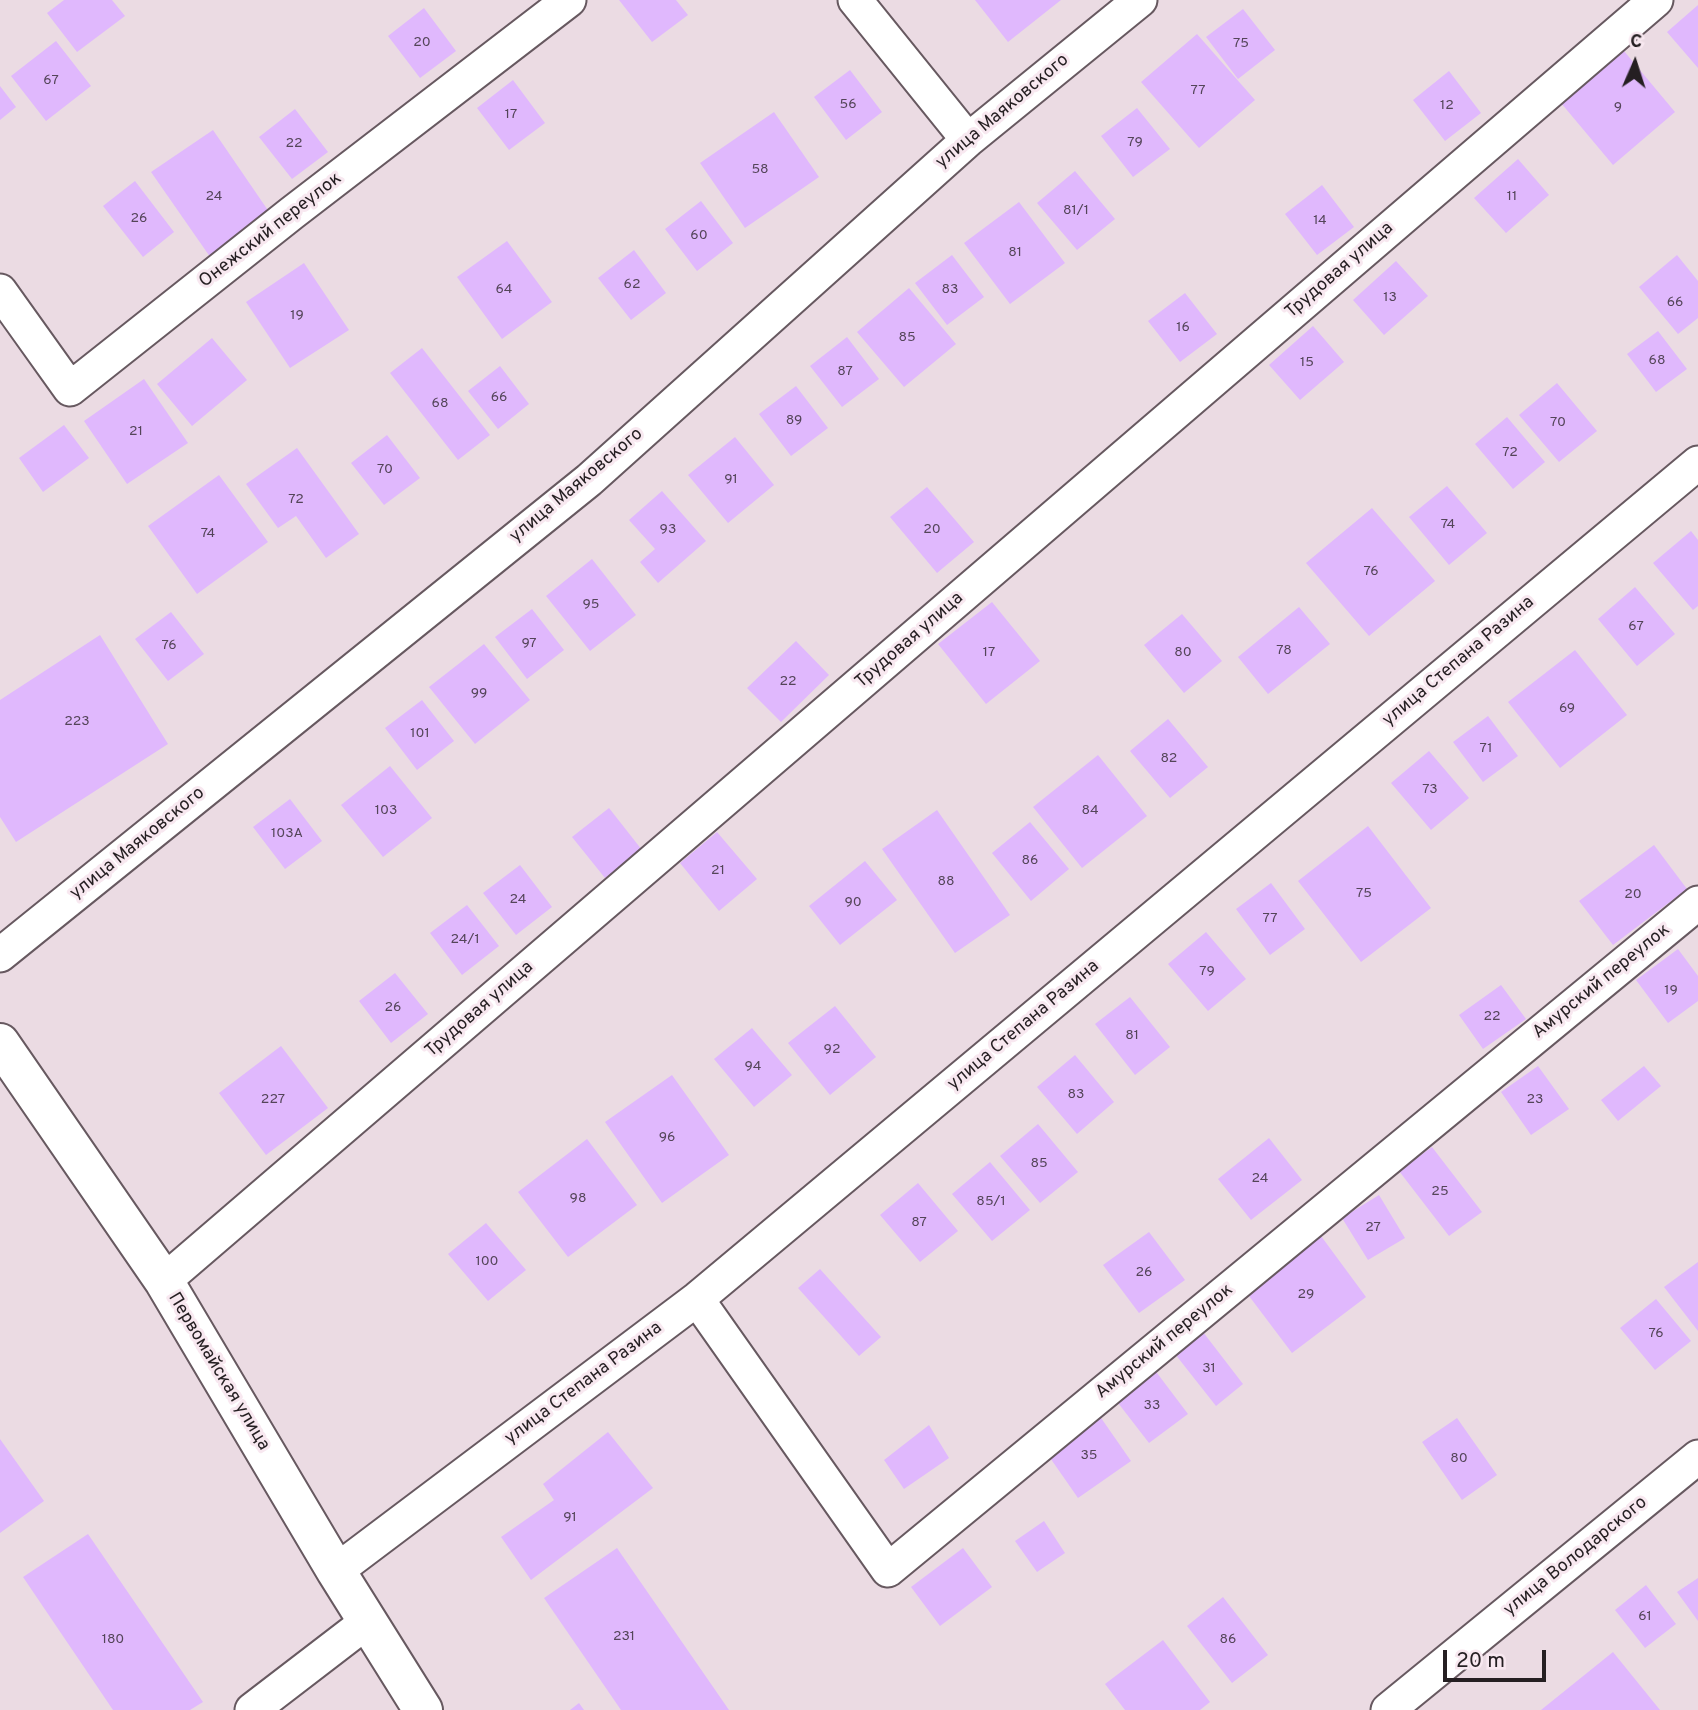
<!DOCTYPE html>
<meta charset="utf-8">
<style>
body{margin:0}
#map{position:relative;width:1698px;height:1710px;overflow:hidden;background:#ebdbe3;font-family:Overpass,sans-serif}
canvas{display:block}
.north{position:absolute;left:1600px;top:28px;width:70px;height:70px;-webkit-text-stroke:5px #f8e8f0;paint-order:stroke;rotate:3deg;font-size:19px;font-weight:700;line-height:28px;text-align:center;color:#251f22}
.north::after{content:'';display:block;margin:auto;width:24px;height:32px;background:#251f22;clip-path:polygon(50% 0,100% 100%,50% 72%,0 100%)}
.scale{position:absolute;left:1443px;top:1650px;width:103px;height:32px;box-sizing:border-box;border:4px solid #251f22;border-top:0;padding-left:9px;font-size:21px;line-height:24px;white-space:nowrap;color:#251f22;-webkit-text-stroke:5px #f8e8f0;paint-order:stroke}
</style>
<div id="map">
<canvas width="1698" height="1710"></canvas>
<div class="north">С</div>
<div class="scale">20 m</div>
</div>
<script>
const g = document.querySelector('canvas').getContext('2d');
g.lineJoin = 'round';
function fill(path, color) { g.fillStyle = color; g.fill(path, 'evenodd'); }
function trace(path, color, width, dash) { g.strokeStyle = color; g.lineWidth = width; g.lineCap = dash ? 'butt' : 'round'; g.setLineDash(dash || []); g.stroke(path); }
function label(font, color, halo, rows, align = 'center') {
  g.font = font + ' Overpass,sans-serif'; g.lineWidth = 6; g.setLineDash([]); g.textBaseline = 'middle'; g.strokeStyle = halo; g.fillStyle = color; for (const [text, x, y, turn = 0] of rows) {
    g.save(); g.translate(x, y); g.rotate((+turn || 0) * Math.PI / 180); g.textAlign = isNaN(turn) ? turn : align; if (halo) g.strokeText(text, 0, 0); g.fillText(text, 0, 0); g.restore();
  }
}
fill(new Path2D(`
 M 64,0 L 112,0 L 125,16 L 77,52 L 47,13 Z
 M 619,0 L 676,0 L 688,15 L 652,42 Z
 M 975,0 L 1061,0 L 1008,42 Z
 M 1698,5 L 1698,68 L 1667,32 Z
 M 424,8 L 456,51 L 420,78 L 388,36 Z
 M 1243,9 L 1275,50 L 1238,79 L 1206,37 Z
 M 1197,34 L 1255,100 L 1199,148 L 1141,82 Z
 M 56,41 L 91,86 L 46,121 L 11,76 Z
 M 1624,51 L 1675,112 L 1613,165 L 1561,103 Z
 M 850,70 L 882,112 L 846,140 L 814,97 Z
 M 1449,71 L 1481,113 L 1445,141 L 1413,100 Z
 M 513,80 L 545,123 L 509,150 L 477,108 Z
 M 0,86 L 16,107 L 0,120 Z
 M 1137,108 L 1170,149 L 1133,177 L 1101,136 Z
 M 295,109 L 328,152 L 292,179 L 259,137 Z
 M 774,112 L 819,177 L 745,228 L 700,163 Z
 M 213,130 L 276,222 L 215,264 L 151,172 Z
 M 1518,159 L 1549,195 L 1506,233 L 1474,198 Z
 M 1075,171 L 1115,219 L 1077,250 L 1037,203 Z
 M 135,181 L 174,232 L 143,257 L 103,206 Z
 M 1322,185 L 1354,227 L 1317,255 L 1285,214 Z
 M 701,201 L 733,243 L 697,271 L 665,229 Z
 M 1019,202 L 1065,263 L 1010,304 L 964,243 Z
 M 507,241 L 552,302 L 502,339 L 457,277 Z
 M 634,250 L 666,293 L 631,320 L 598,278 Z
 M 952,255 L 984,297 L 947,325 L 915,283 Z
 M 1677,255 L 1698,281 L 1698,318 L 1678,334 L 1639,287 Z
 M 1396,261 L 1428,296 L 1384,335 L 1353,300 Z
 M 304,263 L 349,330 L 290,368 L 246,302 Z
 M 909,288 L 956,344 L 904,387 L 857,332 Z
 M 1185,293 L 1217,334 L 1180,362 L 1148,321 Z
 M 1313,326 L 1344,362 L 1300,400 L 1269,365 Z
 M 1658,331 L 1687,369 L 1656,392 L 1627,354 Z
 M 847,337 L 879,379 L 842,407 L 810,366 Z
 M 212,338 L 247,380 L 192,426 L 157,384 Z
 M 422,348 L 490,435 L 458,460 L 390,373 Z
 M 500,366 L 529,404 L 498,429 L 468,391 Z
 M 144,379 L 188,443 L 127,484 L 84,421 Z
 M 1557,383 L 1597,431 L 1559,462 L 1519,415 Z
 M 796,386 L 828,428 L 791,456 L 759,414 Z
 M 1507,417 L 1545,462 L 1513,489 L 1475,444 Z
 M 64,425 L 89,458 L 43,492 L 19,458 Z
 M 387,435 L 420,478 L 384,505 L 351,463 Z
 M 735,437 L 774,485 L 728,523 L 688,475 Z
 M 297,448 L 359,534 L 326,558 L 296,516 L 278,528 L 246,484 Z
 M 219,475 L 268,542 L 197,594 L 148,526 Z
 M 1447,486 L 1487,533 L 1449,565 L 1409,517 Z
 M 927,487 L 974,542 L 937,573 L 890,517 Z
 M 662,491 L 706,541 L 658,583 L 640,562 L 655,549 L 629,520 Z
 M 1372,508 L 1435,581 L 1369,636 L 1306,563 Z
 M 1691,531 L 1698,540 L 1698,606 L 1693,610 L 1653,563 Z
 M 592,559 L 636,615 L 590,651 L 546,596 Z
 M 1635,587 L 1675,634 L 1637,666 L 1598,619 Z
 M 992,602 L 1040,661 L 986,704 L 938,644 Z
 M 1299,607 L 1330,644 L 1268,694 L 1238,657 Z
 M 532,609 L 564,650 L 527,679 L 495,637 Z
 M 171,612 L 204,654 L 168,681 L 135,639 Z
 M 1182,614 L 1222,661 L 1184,693 L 1144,645 Z
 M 100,635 L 168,744 L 16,842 L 0,817 L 0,700 Z
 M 796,641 L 829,675 L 781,722 L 747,688 Z
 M 484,644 L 530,700 L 475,744 L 429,687 Z
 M 1575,650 L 1627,715 L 1560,768 L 1508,702 Z
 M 422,700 L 454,741 L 417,770 L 385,728 Z
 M 1488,716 L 1518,756 L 1483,782 L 1453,742 Z
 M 1168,719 L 1208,767 L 1170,798 L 1130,751 Z
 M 1429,751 L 1469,798 L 1431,830 L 1391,783 Z
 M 1098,755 L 1147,816 L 1082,868 L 1033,807 Z
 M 390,766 L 432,818 L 383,857 L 341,805 Z
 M 290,799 L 322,841 L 285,869 L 253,827 Z
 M 609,808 L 642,850 L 605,878 L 572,837 Z
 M 937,810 L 1010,915 L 955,953 L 882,849 Z
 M 1030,822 L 1069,869 L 1031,901 L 992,853 Z
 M 1368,826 L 1431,908 L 1361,962 L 1298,881 Z
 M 717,832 L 757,879 L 719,911 L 680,863 Z
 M 1654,845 L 1687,889 L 1613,945 L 1579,901 Z
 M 865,861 L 897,900 L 840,945 L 809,906 Z
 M 520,865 L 552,907 L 516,935 L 483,893 Z
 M 1271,883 L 1305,929 L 1270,955 L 1236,909 Z
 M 467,905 L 499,946 L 462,975 L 430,933 Z
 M 1206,932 L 1246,979 L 1208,1011 L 1168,964 Z
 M 1678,949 L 1698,976 L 1698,1001 L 1668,1023 L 1636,980 Z
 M 395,973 L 428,1014 L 391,1043 L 359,1001 Z
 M 1501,985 L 1526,1019 L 1483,1049 L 1459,1015 Z
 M 1130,997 L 1170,1047 L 1135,1075 L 1095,1024 Z
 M 835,1006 L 876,1057 L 830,1095 L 788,1043 Z
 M 752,1028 L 792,1075 L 754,1107 L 714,1059 Z
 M 281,1046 L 328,1108 L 266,1155 L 219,1093 Z
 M 1075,1055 L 1114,1102 L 1077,1134 L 1037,1087 Z
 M 1538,1066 L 1569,1109 L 1531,1135 L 1501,1092 Z
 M 1644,1066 L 1661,1086 L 1618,1121 L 1601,1100 Z
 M 672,1075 L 729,1155 L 662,1203 L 605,1122 Z
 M 1038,1124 L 1078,1172 L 1040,1203 L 1000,1156 Z
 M 1269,1138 L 1302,1180 L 1251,1220 L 1218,1179 Z
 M 587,1139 L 637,1205 L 568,1257 L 518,1192 Z
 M 1432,1147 L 1482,1212 L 1449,1236 L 1399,1171 Z
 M 990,1162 L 1030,1210 L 992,1241 L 952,1194 Z
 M 918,1183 L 958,1231 L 920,1262 L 880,1215 Z
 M 1379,1195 L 1405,1238 L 1368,1260 L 1342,1218 Z
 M 486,1223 L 526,1270 L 488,1301 L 448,1254 Z
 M 1149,1232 L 1185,1280 L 1139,1313 L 1103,1265 Z
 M 1321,1236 L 1366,1297 L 1292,1353 L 1246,1292 Z
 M 1698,1262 L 1698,1331 L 1664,1287 Z
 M 820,1269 L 881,1337 L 859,1356 L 798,1288 Z
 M 1656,1299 L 1691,1341 L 1655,1370 L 1620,1328 Z
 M 1203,1332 L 1243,1384 L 1216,1406 L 1175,1354 Z
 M 1154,1369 L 1188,1414 L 1149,1443 L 1115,1399 Z
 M 1099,1415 L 1131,1461 L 1078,1498 L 1046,1452 Z
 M 1457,1418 L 1497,1475 L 1462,1500 L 1422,1442 Z
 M 929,1425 L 949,1458 L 904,1489 L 884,1460 Z
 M 608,1432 L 653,1488 L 531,1580 L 501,1537 L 554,1500 L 543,1484 Z
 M 0,1439 L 44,1501 L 0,1533 Z
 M 1044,1521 L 1065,1553 L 1037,1572 L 1015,1541 Z
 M 88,1534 L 203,1702 L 190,1710 L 113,1710 L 23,1577 Z
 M 617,1548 L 729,1710 L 621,1710 L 544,1598 Z
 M 963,1548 L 992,1587 L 940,1626 L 911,1587 Z
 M 1698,1578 L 1698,1621 L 1677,1592 Z
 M 1646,1585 L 1676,1624 L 1645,1648 L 1615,1610 Z
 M 1223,1597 L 1268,1655 L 1232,1683 L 1187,1626 Z
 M 1163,1640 L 1210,1702 L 1200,1710 L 1125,1710 L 1105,1684 Z
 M 1613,1652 L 1660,1710 L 1541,1710 Z
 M 579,1703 L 584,1710 L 570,1710 Z`), '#e0b8fd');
const minor = new Path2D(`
 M 855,0 L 968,140
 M 0,291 L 70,389 L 292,213 L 569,0
 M 0,955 L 589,480 L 968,140 L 1140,0
 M 164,1281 L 1656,0
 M 697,1299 L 888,1570 L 1698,903
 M 336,1571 L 697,1299 L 1698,463
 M 252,1710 L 368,1621
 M 1388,1710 L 1698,1457`);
const major = new Path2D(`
 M 0,1043 L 164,1281 L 336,1571 L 423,1710`);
trace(minor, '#675960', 37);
trace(major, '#675960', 42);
trace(minor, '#fff', 33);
trace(major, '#fff', 38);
label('14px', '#544559', null, [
 ["20",422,43],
 ["75",1241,44],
 ["67",51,81],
 ["77",1198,91],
 ["56",848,105],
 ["12",1447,106],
 ["9",1618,108],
 ["17",511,115],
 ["79",1135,143],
 ["22",294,144],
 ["58",760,170],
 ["24",214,197],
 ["11",1512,197],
 ["81/1",1076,211],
 ["26",139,219],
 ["14",1320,221],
 ["60",699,236],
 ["81",1015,253],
 ["62",632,285],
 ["64",504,290],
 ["83",950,290],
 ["13",1390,298],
 ["66",1675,303],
 ["19",297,316],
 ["16",1183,328],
 ["85",907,338],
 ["68",1657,361],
 ["15",1307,363],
 ["87",845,372],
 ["66",499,398],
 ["68",440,404],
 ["89",794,421],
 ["70",1558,423],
 ["21",136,432],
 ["72",1510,453],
 ["70",385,470],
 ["91",731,480],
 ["72",296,500],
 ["74",1448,525],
 ["93",668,530],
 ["20",932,530],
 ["74",208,534],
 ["76",1371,572],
 ["95",591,605],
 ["67",1636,627],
 ["97",529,644],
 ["76",169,646],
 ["78",1284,651],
 ["17",989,653],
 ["80",1183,653],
 ["22",788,682],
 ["99",479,694],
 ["69",1567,709],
 ["223",77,722],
 ["101",420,734],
 ["71",1486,749],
 ["82",1169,759],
 ["73",1430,790],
 ["103",386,811],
 ["84",1090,811],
 ["103А",287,834],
 ["86",1030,861],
 ["21",718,871],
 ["88",946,882],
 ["75",1364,894],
 ["20",1633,895],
 ["24",518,900],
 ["90",853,903],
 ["77",1270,919],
 ["24/1",465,940],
 ["79",1207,972],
 ["19",1671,991],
 ["26",393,1008],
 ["22",1492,1017],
 ["81",1132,1036],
 ["92",832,1050],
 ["94",753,1067],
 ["83",1076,1095],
 ["227",273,1100],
 ["23",1535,1100],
 ["96",667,1138],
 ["85",1039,1164],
 ["24",1260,1179],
 ["25",1440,1192],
 ["98",578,1199],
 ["85/1",991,1202],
 ["87",919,1223],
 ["27",1373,1228],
 ["100",487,1262],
 ["26",1144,1273],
 ["29",1306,1295],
 ["76",1656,1334],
 ["31",1209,1369],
 ["33",1152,1406],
 ["35",1089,1456],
 ["80",1459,1459],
 ["91",570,1518],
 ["61",1645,1617],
 ["231",624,1637],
 ["180",113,1640],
 ["86",1228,1640]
]);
label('18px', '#251f22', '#f8e8f0', [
 ["улица Маяковского",1003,112,-40],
 ["Онежский переулок",271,231,-38],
 ["Трудовая улица",1340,271,-41],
 ["улица Маяковского",577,486,-40],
 ["Трудовая улица",910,641,-41],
 ["улица Степана Разина",1459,662,-40],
 ["улица Маяковского",138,844,-39],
 ["Амурский переулок",1602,982,-39],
 ["Трудовая улица",480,1010,-41],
 ["улица Степана Разина",1024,1026,-40],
 ["Амурский переулок",1165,1342,-39],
 ["Первомайская улица",218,1372,59],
 ["улица Степана Разина",584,1384,-37],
 ["улица Володарского",1576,1557,-39]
]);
</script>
